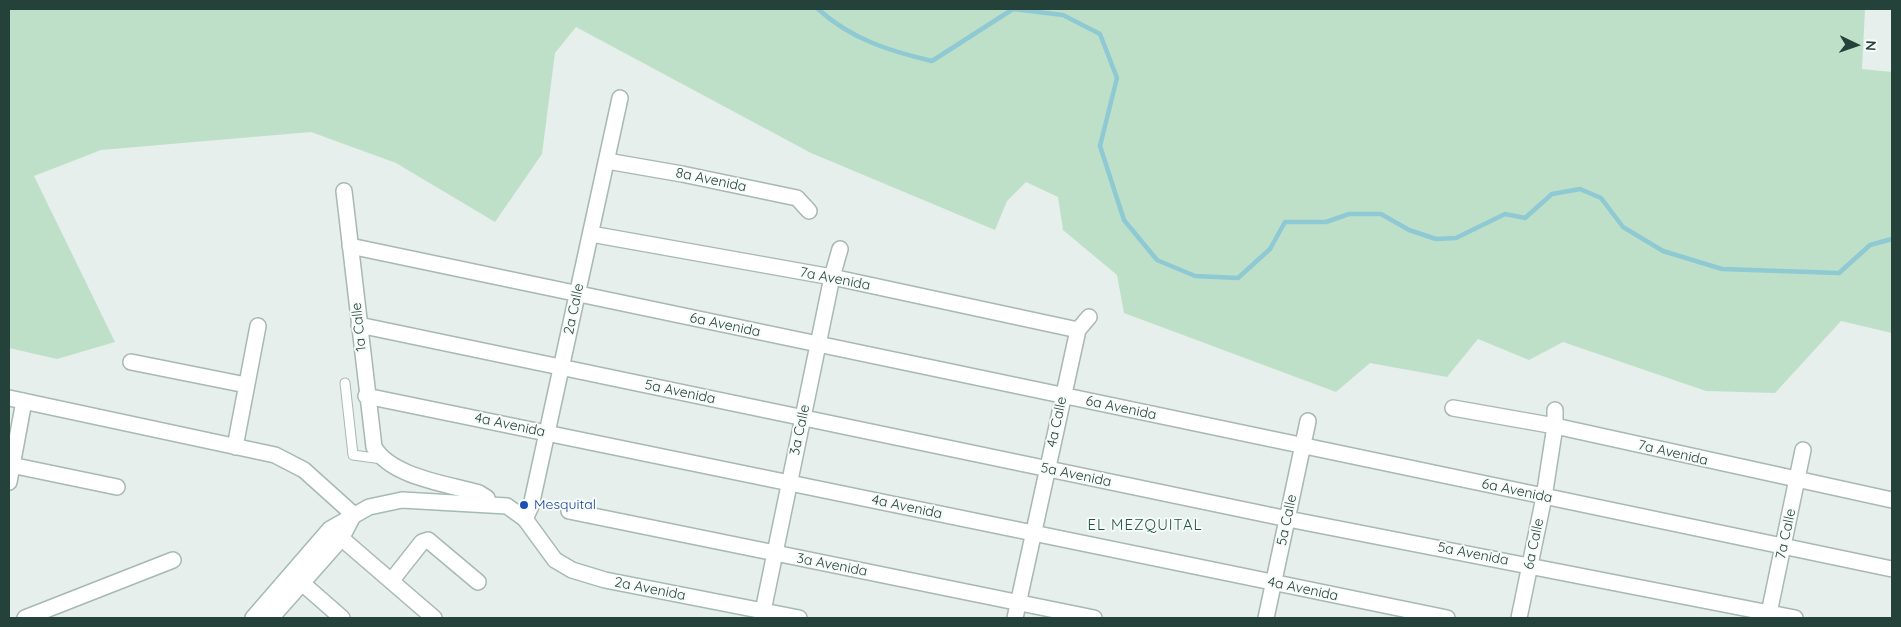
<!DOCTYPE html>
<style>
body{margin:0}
#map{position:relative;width:1901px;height:627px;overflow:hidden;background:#e6efeb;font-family:Quicksand,sans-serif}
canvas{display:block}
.frame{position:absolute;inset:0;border:10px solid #24423a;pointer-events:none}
.north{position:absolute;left:1831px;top:20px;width:50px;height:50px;-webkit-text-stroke:4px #f7fbf9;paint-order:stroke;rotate:93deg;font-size:14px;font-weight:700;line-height:20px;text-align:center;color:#24423a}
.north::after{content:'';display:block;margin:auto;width:18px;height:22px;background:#24423a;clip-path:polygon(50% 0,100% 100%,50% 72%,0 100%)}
</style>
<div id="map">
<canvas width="1901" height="627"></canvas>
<div class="frame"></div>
<div class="north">N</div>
</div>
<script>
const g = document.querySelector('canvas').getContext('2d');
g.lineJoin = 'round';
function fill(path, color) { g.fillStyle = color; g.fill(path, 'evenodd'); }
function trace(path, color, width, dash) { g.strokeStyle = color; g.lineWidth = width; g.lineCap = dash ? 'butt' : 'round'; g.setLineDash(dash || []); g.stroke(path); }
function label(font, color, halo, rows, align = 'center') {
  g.font = font + ' Quicksand,sans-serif'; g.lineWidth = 4; g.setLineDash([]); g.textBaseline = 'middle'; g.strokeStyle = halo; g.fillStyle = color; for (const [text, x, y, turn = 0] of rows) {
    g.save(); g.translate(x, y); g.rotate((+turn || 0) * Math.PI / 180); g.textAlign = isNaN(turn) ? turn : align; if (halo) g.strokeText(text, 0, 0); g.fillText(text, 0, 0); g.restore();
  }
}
fill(new Path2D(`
 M 9,9 L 1865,9 L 1862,69 L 1892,72 L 1892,333 L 1841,321 L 1775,393 L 1706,391 L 1563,342 L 1529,360 L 1478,339 L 1447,377 L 1370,363 L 1336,392 L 1124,313 L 1117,275 L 1063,230 L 1058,197 L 1026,182 L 1007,201 L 995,230 L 811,153 L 576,27 L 555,53 L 542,154 L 495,222 L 396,163 L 311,132 L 101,150 L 34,176 L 115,342 L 57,359 L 9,348 Z`), '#bfe0c8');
trace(new Path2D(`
 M 818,9 C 851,39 889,51 932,61 L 1013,9 L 1063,15 L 1100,34 L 1117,78 L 1100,146 L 1124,220 L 1157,260 L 1195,276 L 1238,278 L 1270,249 L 1285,222 L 1326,222 L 1349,214 L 1381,214 L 1409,230 L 1436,239 L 1456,238 L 1505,214 L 1525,218 L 1552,194 L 1580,189 L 1601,198 L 1623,227 L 1663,251 L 1722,269 L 1839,273 L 1870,245 L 1892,239`), '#8ec9d4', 4.5);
const lane = new Path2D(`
 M 345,383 L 353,455 L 382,459`);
const street = new Path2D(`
 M 607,161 L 682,174 L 797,198 L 809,211
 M 344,191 L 374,447 C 391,477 448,484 479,493 L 487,498 L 488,504
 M 591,234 L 832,277 L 1078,330
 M 350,246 L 1892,569
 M 359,325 L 1288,519 L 1795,618
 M 131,362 L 246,385
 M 366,396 L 1447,618
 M 9,398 L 275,455 L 304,470 L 354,515
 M 1453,408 L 1555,426 L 1892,500
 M 235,447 L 258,326
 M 11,465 L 117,487
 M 9,482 L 24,401
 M 569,511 L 1094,618
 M 525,519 L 531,506 L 620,98
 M 333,531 L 434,618
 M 392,580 L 422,542 L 428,540 L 478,582
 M 302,583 L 342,618
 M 763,611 L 832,277 L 840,249
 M 25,618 L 173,560
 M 1015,618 L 1078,330 L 1089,317
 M 1266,618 L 1308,421
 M 1519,618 L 1544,497 L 1555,426 L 1555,410
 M 1768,618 L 1803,450`);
const secondary = new Path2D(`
 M 253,618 L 330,529 L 369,507 L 402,500 L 507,506 L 525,519 L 555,560 L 572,570 L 605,580 L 799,618
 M 271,618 L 341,539 L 353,516`);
trace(lane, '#a8b8b2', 11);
trace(street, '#a8b8b2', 18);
trace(secondary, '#a4bbb3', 18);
trace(lane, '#fff', 9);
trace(street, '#fff', 15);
trace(secondary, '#fff', 15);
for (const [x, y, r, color] of [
 [524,505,5,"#1a4fb4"]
]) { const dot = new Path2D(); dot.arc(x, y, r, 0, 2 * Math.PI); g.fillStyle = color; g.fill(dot); trace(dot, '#f7fbf9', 2); }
label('14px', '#24423a', '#f7fbf9', [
 ["8a Avenida",711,180,12],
 ["7a Avenida",835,279,11],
 ["2a Calle",574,309,-78],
 ["6a Avenida",725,325,12],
 ["1a Calle",359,327,-96],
 ["5a Avenida",680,392,12],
 ["6a Avenida",1121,408,12],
 ["4a Calle",1057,422,-78],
 ["4a Avenida",510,425,12],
 ["3a Calle",800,430,-78],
 ["7a Avenida",1673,453,13],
 ["5a Avenida",1076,475,12],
 ["6a Avenida",1517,491,12],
 ["4a Avenida",907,507,12],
 ["5a Calle",1287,520,-78],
 ["7a Calle",1786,534,-78],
 ["6a Calle",1534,544,-78],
 ["5a Avenida",1473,554,11],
 ["3a Avenida",832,565,11],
 ["2a Avenida",650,589,11],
 ["4a Avenida",1303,589,12]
]);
label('14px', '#164399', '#f7fbf9', [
 ["Mesquital",534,505]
], 'left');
g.letterSpacing = '1px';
label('15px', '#1f5548', '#f7fbf9', [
 ["EL MEZQUITAL",1145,525]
]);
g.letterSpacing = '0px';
</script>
